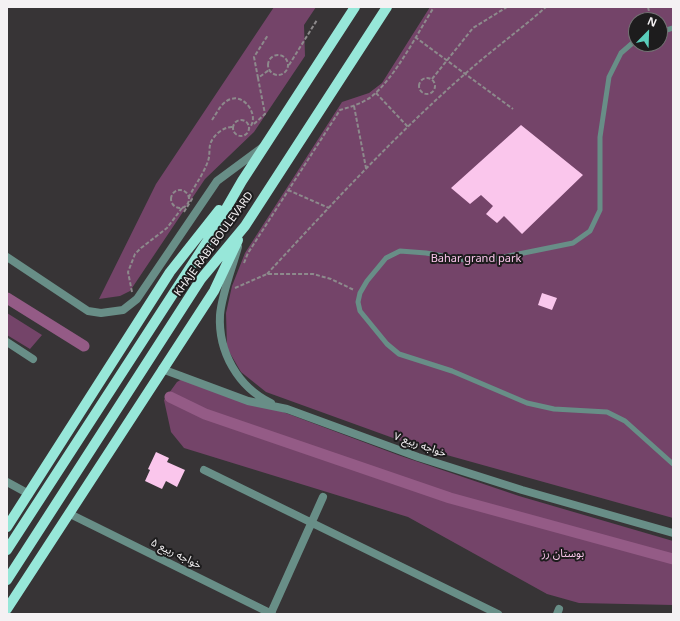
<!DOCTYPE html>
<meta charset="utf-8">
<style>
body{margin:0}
#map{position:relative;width:680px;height:621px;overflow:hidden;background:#373436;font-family:"Noto Sans",sans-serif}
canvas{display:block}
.frame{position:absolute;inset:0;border:8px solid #f4f1f3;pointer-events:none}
.north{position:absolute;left:628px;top:12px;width:40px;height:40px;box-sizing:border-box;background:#1d1c1d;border:1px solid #737173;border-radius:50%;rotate:23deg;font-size:11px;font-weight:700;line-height:16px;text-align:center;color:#f4f1f3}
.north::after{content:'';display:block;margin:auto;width:14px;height:18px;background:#5acebc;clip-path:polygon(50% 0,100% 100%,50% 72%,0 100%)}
</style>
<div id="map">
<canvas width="680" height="621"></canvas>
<div class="frame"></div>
<div class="north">N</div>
</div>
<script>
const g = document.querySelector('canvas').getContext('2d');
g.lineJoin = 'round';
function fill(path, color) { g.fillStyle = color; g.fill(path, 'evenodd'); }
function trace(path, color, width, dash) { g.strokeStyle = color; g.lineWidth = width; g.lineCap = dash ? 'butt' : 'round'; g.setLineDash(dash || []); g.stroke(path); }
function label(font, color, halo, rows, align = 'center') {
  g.font = font + ' "Noto Sans","Noto Sans Arabic",sans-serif'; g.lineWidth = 4; g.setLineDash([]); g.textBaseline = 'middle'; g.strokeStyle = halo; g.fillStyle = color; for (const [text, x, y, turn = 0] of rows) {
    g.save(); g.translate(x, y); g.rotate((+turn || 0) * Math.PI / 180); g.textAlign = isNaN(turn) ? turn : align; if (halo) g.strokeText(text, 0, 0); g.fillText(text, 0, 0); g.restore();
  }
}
fill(new Path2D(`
 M 274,7 L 316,7 L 304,25 L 305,56 L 254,132 L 205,179 L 130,291 L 120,296 L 99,299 L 156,184 Z
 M 430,7 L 673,7 L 673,518 L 418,447 L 266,392 L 241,372 L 227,348 L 226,313 L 232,286 L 245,253 L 342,102 L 369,93 L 382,83 ZM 636,20 L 660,20 L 660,44 L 636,44 Z
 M 7,313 L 42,335 L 30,349 L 7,335 Z
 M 187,376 L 398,455 L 519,496 L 673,541 L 673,605 L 579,603 L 547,594 L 408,517 L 184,448 L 171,432 L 164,400 L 177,382 Z`), '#744469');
trace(new Path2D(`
 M 7,298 L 84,346
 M 170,397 L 205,414 L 450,498 L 673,559`), '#945b86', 11);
fill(new Path2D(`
 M 521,125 L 583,175 L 522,234 L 504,216 L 497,223 L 486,214 L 493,206 L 481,195 L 470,204 L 451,188 Z
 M 542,293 L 557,298 L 552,310 L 538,305 Z
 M 156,452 L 169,458 L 167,462 L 185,470 L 177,487 L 166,481 L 162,489 L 145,481 L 150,470 L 148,469 Z`), '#fac6ec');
trace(new Path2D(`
 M 648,7 L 651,20
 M 415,37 L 513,109
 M268 65a10 10 0 1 1 20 0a10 10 0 1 1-20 0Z
 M 289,65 L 317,20
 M419 86a8 8 0 1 1 16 0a8 8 0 1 1-16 0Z
 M 258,78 L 254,57 L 268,35
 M 432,79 L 473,28 L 507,7
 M 376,93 L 409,128
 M 354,106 L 366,168
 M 212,120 C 217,113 221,102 231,99 C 246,94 260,118 249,128
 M233 128a8 8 0 1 1 16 0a8 8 0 1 1-16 0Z
 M 254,124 L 265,114 L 258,78 L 269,70
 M 288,190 L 329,208
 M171 199a9 9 0 1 1 18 0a9 9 0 1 1-18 0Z
 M 184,212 L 192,199 L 189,197 C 195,185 204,173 208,161 C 210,156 209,150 210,145 C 212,136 224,126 233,127
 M 244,263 L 248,253 L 340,110 C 350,107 361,104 371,97 C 395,78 417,34 434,7
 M 267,274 C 331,205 395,135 466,73 C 492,50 520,30 546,7
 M 235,288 L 267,274 L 313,274 L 331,279 L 354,290
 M 132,292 L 128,272 L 135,254 L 141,248 L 167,228 L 182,208`), '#8d8a8c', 2, [4, 2]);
trace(new Path2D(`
 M 660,32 L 673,28
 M 636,40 L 621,53 L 609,77 L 600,137 L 600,210 L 590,231 L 573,243 L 494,259 L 465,260 L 426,253 L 400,251 L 386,258 L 367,281 L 360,293 L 358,302 L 360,311 L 387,344 L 399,354 L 452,371 L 527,403 L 554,409 L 607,412 L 625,421 L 673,464`), '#688e87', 5);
trace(new Path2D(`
 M 7,342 L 33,359
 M 204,470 L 498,614
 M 7,482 L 29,494
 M 70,514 L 272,614
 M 271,613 L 323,497
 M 557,614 L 559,609`), '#688e87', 8);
trace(new Path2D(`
 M 238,247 C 232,269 222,293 220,315 C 218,352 238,387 271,403
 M 7,257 L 88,311 L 101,313 L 123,310 L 137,299 L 217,181 L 263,147
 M 162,369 L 248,401 L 287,409 L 418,457 L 522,490 L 673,533`), '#688e87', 8);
trace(new Path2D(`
 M 7,527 L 170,272 L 219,210
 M 7,550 L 208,240 L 242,181 L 355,7
 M 7,580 L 201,279 L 245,226 L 387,7
 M 7,609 L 214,291 L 238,240`), '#97e7d9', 10);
label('11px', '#f4f1f3', '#1d1c1d', [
 ["KHAJE RABI BOULEVARD",214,244,-54],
 ["خواجه ربیع ۷",420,445,19],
 ["خواجه ربیع ۵",176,554,26]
]);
label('11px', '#f9c5ea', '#1d1c1d', [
 ["Bahar grand park",476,259],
 ["بوستان رز",563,554]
]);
</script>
